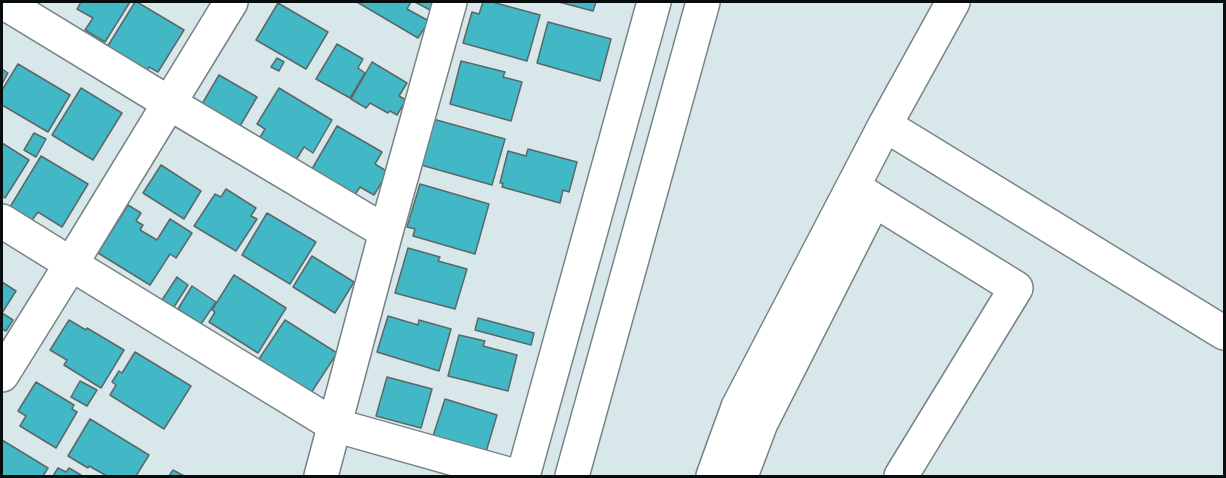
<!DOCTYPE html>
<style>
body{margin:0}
#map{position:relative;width:1226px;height:478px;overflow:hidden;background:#d8e7e9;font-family:"Alegreya Sans",sans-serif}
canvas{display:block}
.frame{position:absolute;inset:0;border:3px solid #080d0e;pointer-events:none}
</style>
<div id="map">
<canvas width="1226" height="478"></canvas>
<div class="frame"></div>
</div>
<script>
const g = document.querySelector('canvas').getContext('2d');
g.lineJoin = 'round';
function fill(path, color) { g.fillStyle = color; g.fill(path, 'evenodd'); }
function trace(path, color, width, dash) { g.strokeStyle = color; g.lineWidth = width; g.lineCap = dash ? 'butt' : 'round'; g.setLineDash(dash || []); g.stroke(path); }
const building = new Path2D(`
 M 81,2 L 130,2 L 105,42 L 85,30 L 93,18 L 77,9 Z
 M 135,2 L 137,2 L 184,30 L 158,72 L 149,67 L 146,73 L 106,49 Z
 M 357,2 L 411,2 L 407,9 L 429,21 L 418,38 Z
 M 415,2 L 438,2 L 432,11 Z
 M 483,2 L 492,2 L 540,15 L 527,61 L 463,43 L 472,12 L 479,14 Z
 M 559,2 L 596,2 L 593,11 Z
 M 278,3 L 328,32 L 306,69 L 256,40 Z
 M 548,22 L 611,39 L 600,81 L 537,63 Z
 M 337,44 L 363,59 L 358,68 L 365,73 L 350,98 L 316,79 Z
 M 277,58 L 284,62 L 279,71 L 271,67 Z
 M 461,61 L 505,72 L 503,77 L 522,82 L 511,121 L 450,104 Z
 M 372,62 L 407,83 L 399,96 L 406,100 L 397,115 L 390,111 L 388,113 L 370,103 L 366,108 L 351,99 Z
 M 18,64 L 70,95 L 48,132 L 2,105 L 2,90 Z
 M 2,69 L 8,73 L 2,84 Z
 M 219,75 L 257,97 L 240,126 L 202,104 Z
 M 81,88 L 122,113 L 93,160 L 52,135 Z
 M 279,88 L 332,120 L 313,153 L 304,147 L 296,160 L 259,139 L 265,129 L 257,124 Z
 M 433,119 L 505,139 L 492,185 L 421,165 Z
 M 337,126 L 382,152 L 375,164 L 388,172 L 374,195 L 360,187 L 352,199 L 309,174 Z
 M 34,133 L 46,139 L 36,157 L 24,150 Z
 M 2,143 L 29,160 L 5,198 L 2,196 Z
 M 528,149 L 577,162 L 569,192 L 563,190 L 560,203 L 502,187 L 503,183 L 500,183 L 508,151 L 526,156 Z
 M 41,156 L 88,184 L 62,227 L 38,212 L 32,220 L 10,207 Z
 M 161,165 L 201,191 L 184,219 L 143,193 Z
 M 420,184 L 489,204 L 475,254 L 413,236 L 415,229 L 407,227 Z
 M 226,189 L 256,208 L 251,216 L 257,219 L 236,251 L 194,226 L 215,194 L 221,197 Z
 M 128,205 L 141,213 L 136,221 L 143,225 L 140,230 L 157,240 L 170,219 L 192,233 L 176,258 L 170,254 L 150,285 L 98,253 Z
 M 267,213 L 316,242 L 290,284 L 242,255 Z
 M 408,248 L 440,257 L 438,261 L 467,269 L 455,309 L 395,293 Z
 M 312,256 L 354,282 L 335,313 L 293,287 Z
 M 234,275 L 286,308 L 258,353 L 209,322 L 215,312 L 212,310 Z
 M 177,277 L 188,285 L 174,307 L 162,300 Z
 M 2,282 L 16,291 L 2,313 L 13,320 L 6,331 L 2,329 Z
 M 192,286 L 216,302 L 201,324 L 178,309 Z
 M 388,316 L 418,325 L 419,320 L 451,329 L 439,371 L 377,352 Z
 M 478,318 L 534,333 L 531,345 L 475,330 Z
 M 69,320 L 86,330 L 87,328 L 124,350 L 101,388 L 64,365 L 67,360 L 50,350 Z
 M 285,320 L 337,353 L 311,393 L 259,359 Z
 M 459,335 L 485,341 L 483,346 L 517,355 L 508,391 L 448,376 Z
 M 135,352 L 191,386 L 164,429 L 110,395 L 116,385 L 112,382 L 119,371 L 122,373 Z
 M 387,377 L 432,389 L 421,428 L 376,416 Z
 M 80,381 L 97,390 L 87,406 L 71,397 Z
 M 36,382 L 74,405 L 72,409 L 77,412 L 56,448 L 20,426 L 26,416 L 18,411 Z
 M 445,399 L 497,415 L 486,452 L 433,436 Z
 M 90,419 L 149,455 L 136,476 L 107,476 L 89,466 L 88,468 L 68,456 Z
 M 2,440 L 48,468 L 43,476 L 2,476 Z
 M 58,468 L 66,472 L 69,468 L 81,475 L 80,476 L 53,476 Z
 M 173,470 L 184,476 L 169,476 Z`);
fill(building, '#42b8c6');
trace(building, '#5a6869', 1.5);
const minor = new Path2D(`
 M 3,2 L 169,103 L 386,232
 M 231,2 L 71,264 L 334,425 L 515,476
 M 885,125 L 1224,333
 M 853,187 L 1016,288 L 901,476
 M 2,221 L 71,264 L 2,375
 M 321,476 L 386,232 L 450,2
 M 523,476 L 654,2
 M 572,476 L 703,2
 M 713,476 L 738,407 L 885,125 L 953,2
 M 741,476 L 761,423 L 874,200`);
trace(minor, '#778486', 36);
trace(minor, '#fff', 33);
</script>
